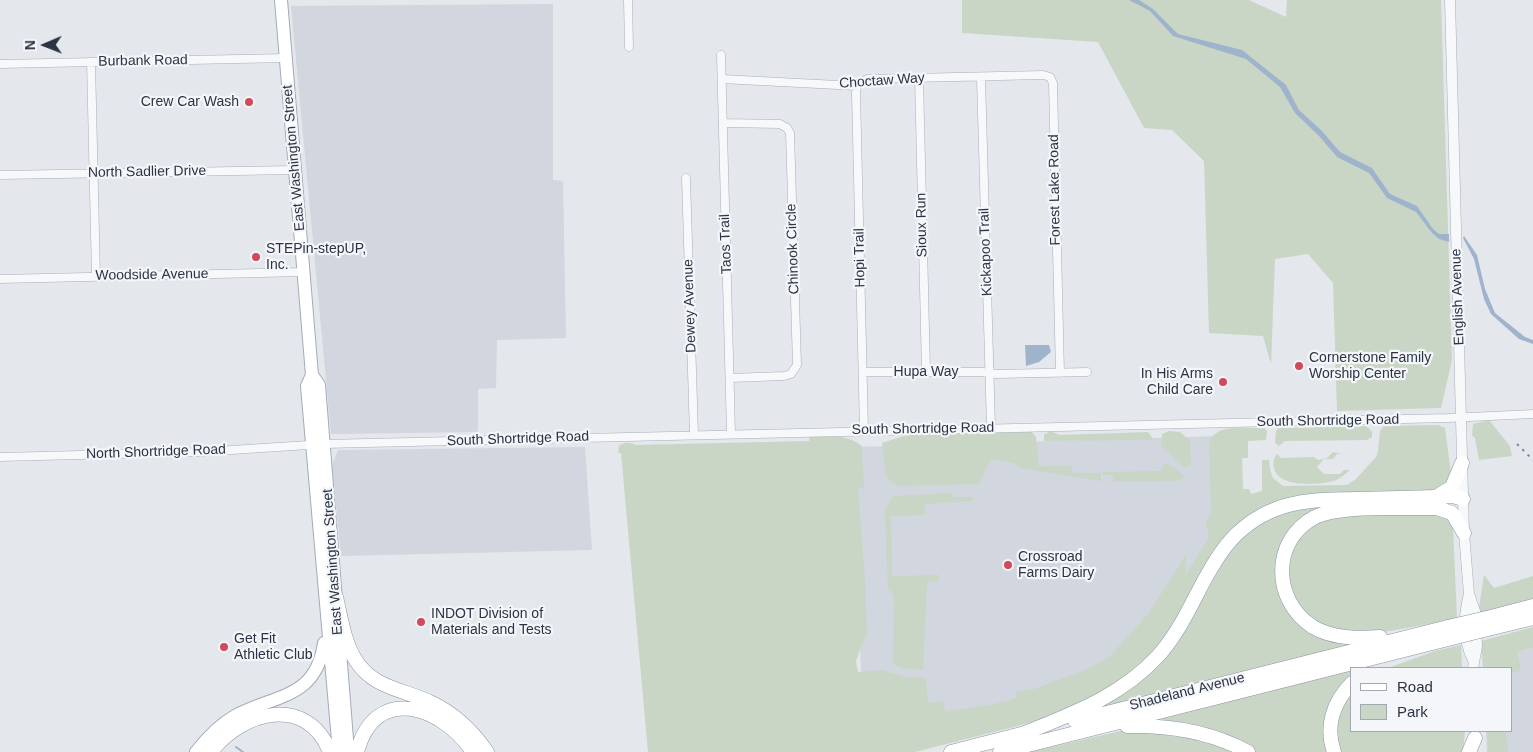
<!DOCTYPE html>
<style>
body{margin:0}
#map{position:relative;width:1533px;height:752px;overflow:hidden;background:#e4e7ec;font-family:Helvetica,sans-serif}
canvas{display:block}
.legend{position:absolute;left:1350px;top:667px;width:162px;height:65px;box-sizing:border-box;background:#f4f6f9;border:1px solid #a4a8b1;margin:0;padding:6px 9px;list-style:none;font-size:15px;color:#2b3445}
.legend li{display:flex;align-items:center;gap:10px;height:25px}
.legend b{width:25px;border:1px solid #a4a8b1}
.north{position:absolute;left:20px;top:20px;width:50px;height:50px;-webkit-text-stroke:4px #f4f6f9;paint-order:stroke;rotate:269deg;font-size:14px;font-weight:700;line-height:20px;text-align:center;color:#2b3445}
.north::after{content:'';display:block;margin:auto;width:18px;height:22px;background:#2b3445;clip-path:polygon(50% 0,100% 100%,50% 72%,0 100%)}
</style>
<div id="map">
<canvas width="1533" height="752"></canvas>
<ul class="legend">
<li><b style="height:6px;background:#fff"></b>Road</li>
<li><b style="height:14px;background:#c9d6c5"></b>Park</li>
</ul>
<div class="north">N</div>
</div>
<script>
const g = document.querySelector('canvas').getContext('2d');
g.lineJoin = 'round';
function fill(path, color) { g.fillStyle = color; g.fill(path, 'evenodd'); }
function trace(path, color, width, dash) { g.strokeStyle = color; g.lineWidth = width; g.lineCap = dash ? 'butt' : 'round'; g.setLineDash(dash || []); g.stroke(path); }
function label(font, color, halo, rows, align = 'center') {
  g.font = font + ' Helvetica,sans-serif'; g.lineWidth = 4.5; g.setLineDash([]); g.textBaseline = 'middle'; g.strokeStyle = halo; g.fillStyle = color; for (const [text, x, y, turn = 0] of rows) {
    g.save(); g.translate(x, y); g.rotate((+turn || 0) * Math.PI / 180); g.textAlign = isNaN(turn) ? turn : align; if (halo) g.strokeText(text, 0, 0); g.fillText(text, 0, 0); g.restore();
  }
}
fill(new Path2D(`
 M 553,4 L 553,180 L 563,181 L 566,338 L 497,340 L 496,388 L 478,389 L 478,432 L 331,434 L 291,6 Z
 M 1220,436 L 1223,532 L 1186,573 L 1142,638 L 1100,677 L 878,745 L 861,674 L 854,447 Z
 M 585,447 L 592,550 L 341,556 L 332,465 L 338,450 Z
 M 1533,648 L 1533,752 L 1487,752 L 1486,731 L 1512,731 L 1512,668 L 1516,652 Z`), '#d2d6de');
fill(new Path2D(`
 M 962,0 L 1249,0 L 1286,17 L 1287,0 L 1441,0 L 1452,360 L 1441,408 L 1337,411 L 1333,283 L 1308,254 L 1275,259 L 1271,364 L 1263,336 L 1209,333 L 1204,161 L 1172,130 L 1144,128 L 1098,42 L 962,33 Z
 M 1489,420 L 1510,446 L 1512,456 L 1479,460 L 1475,438 L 1472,435 L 1473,424 Z
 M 1438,425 L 1445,428 L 1451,474 L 1442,491 L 1409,491 L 1251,517 L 1168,636 L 1133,675 L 1057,716 L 915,752 L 648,752 L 621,453 L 618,453 L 619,446 C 624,442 630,442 635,445 L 809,441 L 810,436 C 828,436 848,434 862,446 L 864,487 L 858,488 L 865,580 L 867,632 L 856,661 L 858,672 L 882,670 L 907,677 L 926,678 L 928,703 L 943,701 L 945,712 C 968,707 995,706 1016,698 L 1015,692 L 1034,689 L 1088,669 L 1110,656 L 1148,614 L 1186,555 L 1185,575 L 1209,538 L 1206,523 L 1211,512 L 1209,444 C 1214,422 1247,429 1264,428 L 1267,431 L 1266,440 L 1248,441 L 1248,458 L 1242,458 L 1243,489 L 1249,489 L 1251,494 L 1262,491 L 1262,460 L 1269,460 L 1270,469 L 1273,478 L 1283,486 L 1347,485 L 1356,479 L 1376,457 L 1378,451 L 1380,431 L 1384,426 Z
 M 1367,426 L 1372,432 L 1372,437 L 1367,440 L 1285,441 L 1279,446 L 1275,443 L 1276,431 L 1279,428 Z
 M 1030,430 L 1036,437 L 1039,466 L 1072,466 L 1072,473 L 1101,473 L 1101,481 L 1021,468 L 1014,463 L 991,459 L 979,484 L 900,486 L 893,483 L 886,476 L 882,443 L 910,434 Z
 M 1050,431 L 1060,435 L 1148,432 L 1154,440 L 1044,441 L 1044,435 Z
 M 1169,431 L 1180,432 L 1190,441 L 1191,466 L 1185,467 L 1161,446 L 1162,434 Z
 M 1333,452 L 1342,454 L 1337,454 L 1333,459 L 1324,459 L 1317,467 L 1324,474 L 1340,474 L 1344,470 L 1350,470 C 1345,474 1340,479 1334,481 C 1319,485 1278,488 1274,468 C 1273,463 1273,458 1277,454 L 1281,458 L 1314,457 L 1318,460 L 1327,458 Z
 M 1165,463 L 1178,470 L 1184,478 L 1176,481 L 1113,482 L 1113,475 L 1103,475 L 1103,472 L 1161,471 Z
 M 950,493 L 954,497 L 972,497 L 973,501 L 925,504 L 925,515 L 891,516 L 892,576 L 939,575 L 939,581 L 927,582 L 923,670 L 901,668 L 893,664 L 894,595 L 888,589 L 885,511 L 893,496 Z
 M 1371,503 L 1328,509 L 1282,549 L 1291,613 L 1348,641 L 1348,646 L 1096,712 L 1094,707 L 1139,679 L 1239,535 L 1294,506 Z
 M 1430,513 L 1448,518 L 1453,526 L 1457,619 L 1384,632 L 1352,633 L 1315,623 L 1297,606 L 1287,578 L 1291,549 L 1307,527 L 1335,515 Z
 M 1484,575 L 1494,588 L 1533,576 L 1533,600 L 1478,614 Z
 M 1533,627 L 1533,648 L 1517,652 L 1521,670 L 1512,673 L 1512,668 L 1483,668 L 1481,641 Z
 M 1461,645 L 1462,668 L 1388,668 L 1435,651 Z
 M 1352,670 L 1352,678 L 1340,690 L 1330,752 L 1252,752 L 1163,723 L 1162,718 Z
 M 1352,692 L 1352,731 L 1465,731 L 1463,752 L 1338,752 C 1335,724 1336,716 1352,692 Z
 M 1125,730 L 1182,732 L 1236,752 L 1029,752 Z
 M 1487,731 L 1506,731 L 1508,752 L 1488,752 Z`), '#c9d6c5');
fill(new Path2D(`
 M 1129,0 L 1139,0 L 1153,9 L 1178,34 L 1242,50 L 1286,85 L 1299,110 L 1321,130 L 1340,152 L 1372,168 L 1390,194 L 1417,206 L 1433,229 L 1439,234 L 1449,234 L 1449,242 L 1439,239 L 1432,233 L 1416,212 L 1387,198 L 1369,173 L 1337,157 L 1319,136 L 1295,113 L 1280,87 L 1246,59 L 1173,36 L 1150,11 Z
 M 1464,236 L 1477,255 L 1485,289 L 1495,313 L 1525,337 L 1533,340 L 1533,344 L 1519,339 L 1491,314 L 1484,299 L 1474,259 L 1463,238 Z
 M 1025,345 L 1049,345 L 1051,352 L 1039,362 L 1026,366 Z`), '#9fb4cc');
trace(new Path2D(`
 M 236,747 L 243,752`), '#9fb4cc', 2);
const minor = new Path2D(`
 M 628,0 L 629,47
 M 721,55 L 731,433
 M 91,62 L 96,277
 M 0,64 L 286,58
 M 919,78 L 926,371
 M 981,78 L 991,427
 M 722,79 L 857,86 L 867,79 L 1043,75 L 1050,77 L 1053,83 L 1060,373
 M 857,86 L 856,93 L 864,431
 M 723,123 L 780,124 L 787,128 L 790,133 L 797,365 L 791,374 L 784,376 L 730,378
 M 0,175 L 295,170
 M 686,178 L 694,435
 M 0,279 L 304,272
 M 863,372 L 982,372 L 997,374 L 1087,372
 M 0,457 L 201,452 L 324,444 L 1448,418 L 1533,414`);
const tertiary = new Path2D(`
 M 1450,0 L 1464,533 L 1469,594 L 1475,611 L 1477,646 L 1473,668
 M 1469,594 C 1463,617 1462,639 1473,660`);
const primary = new Path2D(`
 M 281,0 L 312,375 L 307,386 L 339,752
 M 312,375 L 319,385 L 348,752
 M 196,752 C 207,738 219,725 235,716 C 276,694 316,699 324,643`);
const motorway = new Path2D(`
 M 1436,497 L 1452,487 L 1462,463
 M 336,597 C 341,617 344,642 355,659 C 372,688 402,689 430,702 C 454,713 472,730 487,752
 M 1491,617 L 1533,606
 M 1492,628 L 1533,618
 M 1380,637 C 1358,639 1332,638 1313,627 C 1272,601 1271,540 1315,517 C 1343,504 1405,509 1437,508 L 1452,513 L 1464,533
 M 1075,721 L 1448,627
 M 1127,726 C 1170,725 1210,731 1248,752
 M 1025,733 C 1074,713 1121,696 1158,656 C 1203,606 1206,536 1276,509 C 1302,499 1328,500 1355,499 C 1388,498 1421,498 1453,496 L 1463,499
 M 211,752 C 242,711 307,694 330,752
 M 357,752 C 375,683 442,706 473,752
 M 951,752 L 1033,731
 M 1000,752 L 1448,639
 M 1334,752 C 1325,727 1333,702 1352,683
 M 1469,752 L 1475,738`);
trace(minor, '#a9aeb7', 9);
trace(tertiary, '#a9aeb7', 11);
trace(primary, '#a3abb8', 14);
trace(motorway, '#8b94a3', 15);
trace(minor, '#f7f8fa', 8);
trace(tertiary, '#f7f8fa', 10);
trace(primary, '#fff', 12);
trace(motorway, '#fff', 14);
trace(new Path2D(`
 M 1517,444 L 1533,460`), '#7d8696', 2, [2.5, 5]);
const motorwayBridge = new Path2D(`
 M 1448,627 L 1491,617
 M 1448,639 L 1492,628`);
trace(motorwayBridge, '#8b94a3', 15, []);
trace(motorwayBridge, '#fff', 14);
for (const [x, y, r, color] of [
 [249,102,5,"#d1495b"],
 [256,257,5,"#d1495b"],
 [1299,366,5,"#d1495b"],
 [1223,382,5,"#d1495b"],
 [1008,565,5,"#d1495b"],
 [421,622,5,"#d1495b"],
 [224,647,5,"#d1495b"]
]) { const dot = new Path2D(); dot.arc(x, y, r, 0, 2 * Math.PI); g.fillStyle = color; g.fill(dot); trace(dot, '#f4f6f9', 2); }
label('14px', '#2b3445', '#f4f6f9', [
 ["Burbank Road",143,61,-1],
 ["Choctaw Way",882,81,-4],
 ["East Washington Street",294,158,-95],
 ["North Sadlier Drive",147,172,-1],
 ["Forest Lake Road",1055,190,-91],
 ["Sioux Run",922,225,-91],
 ["Taos Trail",726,244,-92],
 ["Chinook Circle",793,249,-92],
 ["Kickapoo Trail",986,252,-92],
 ["Hopi Trail",860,258,-91],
 ["Woodside Avenue",152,275,-1],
 ["English Avenue",1458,297,-92],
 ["Dewey Avenue",690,306,-92],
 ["Hupa Way",926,372],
 ["South Shortridge Road",1328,421,-1],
 ["South Shortridge Road",923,429,-1],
 ["South Shortridge Road",518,439,-2],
 ["North Shortridge Road",156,452,-2],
 ["East Washington Street",333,562,-94],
 ["Shadeland Avenue",1187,692,-14]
]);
label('14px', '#2b3445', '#f4f6f9', [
 ["Crew Car Wash",239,102,"right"],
 ["STEPin-stepUP,",266,249],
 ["Inc.",266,265],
 ["Cornerstone Family",1309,358],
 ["Worship Center",1309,374],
 ["In His Arms",1213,374,"right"],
 ["Child Care",1213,390,"right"],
 ["Crossroad",1018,557],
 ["Farms Dairy",1018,573],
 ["INDOT Division of",431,614],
 ["Materials and Tests",431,630],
 ["Get Fit",234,639],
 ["Athletic Club",234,655]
], 'left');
</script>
